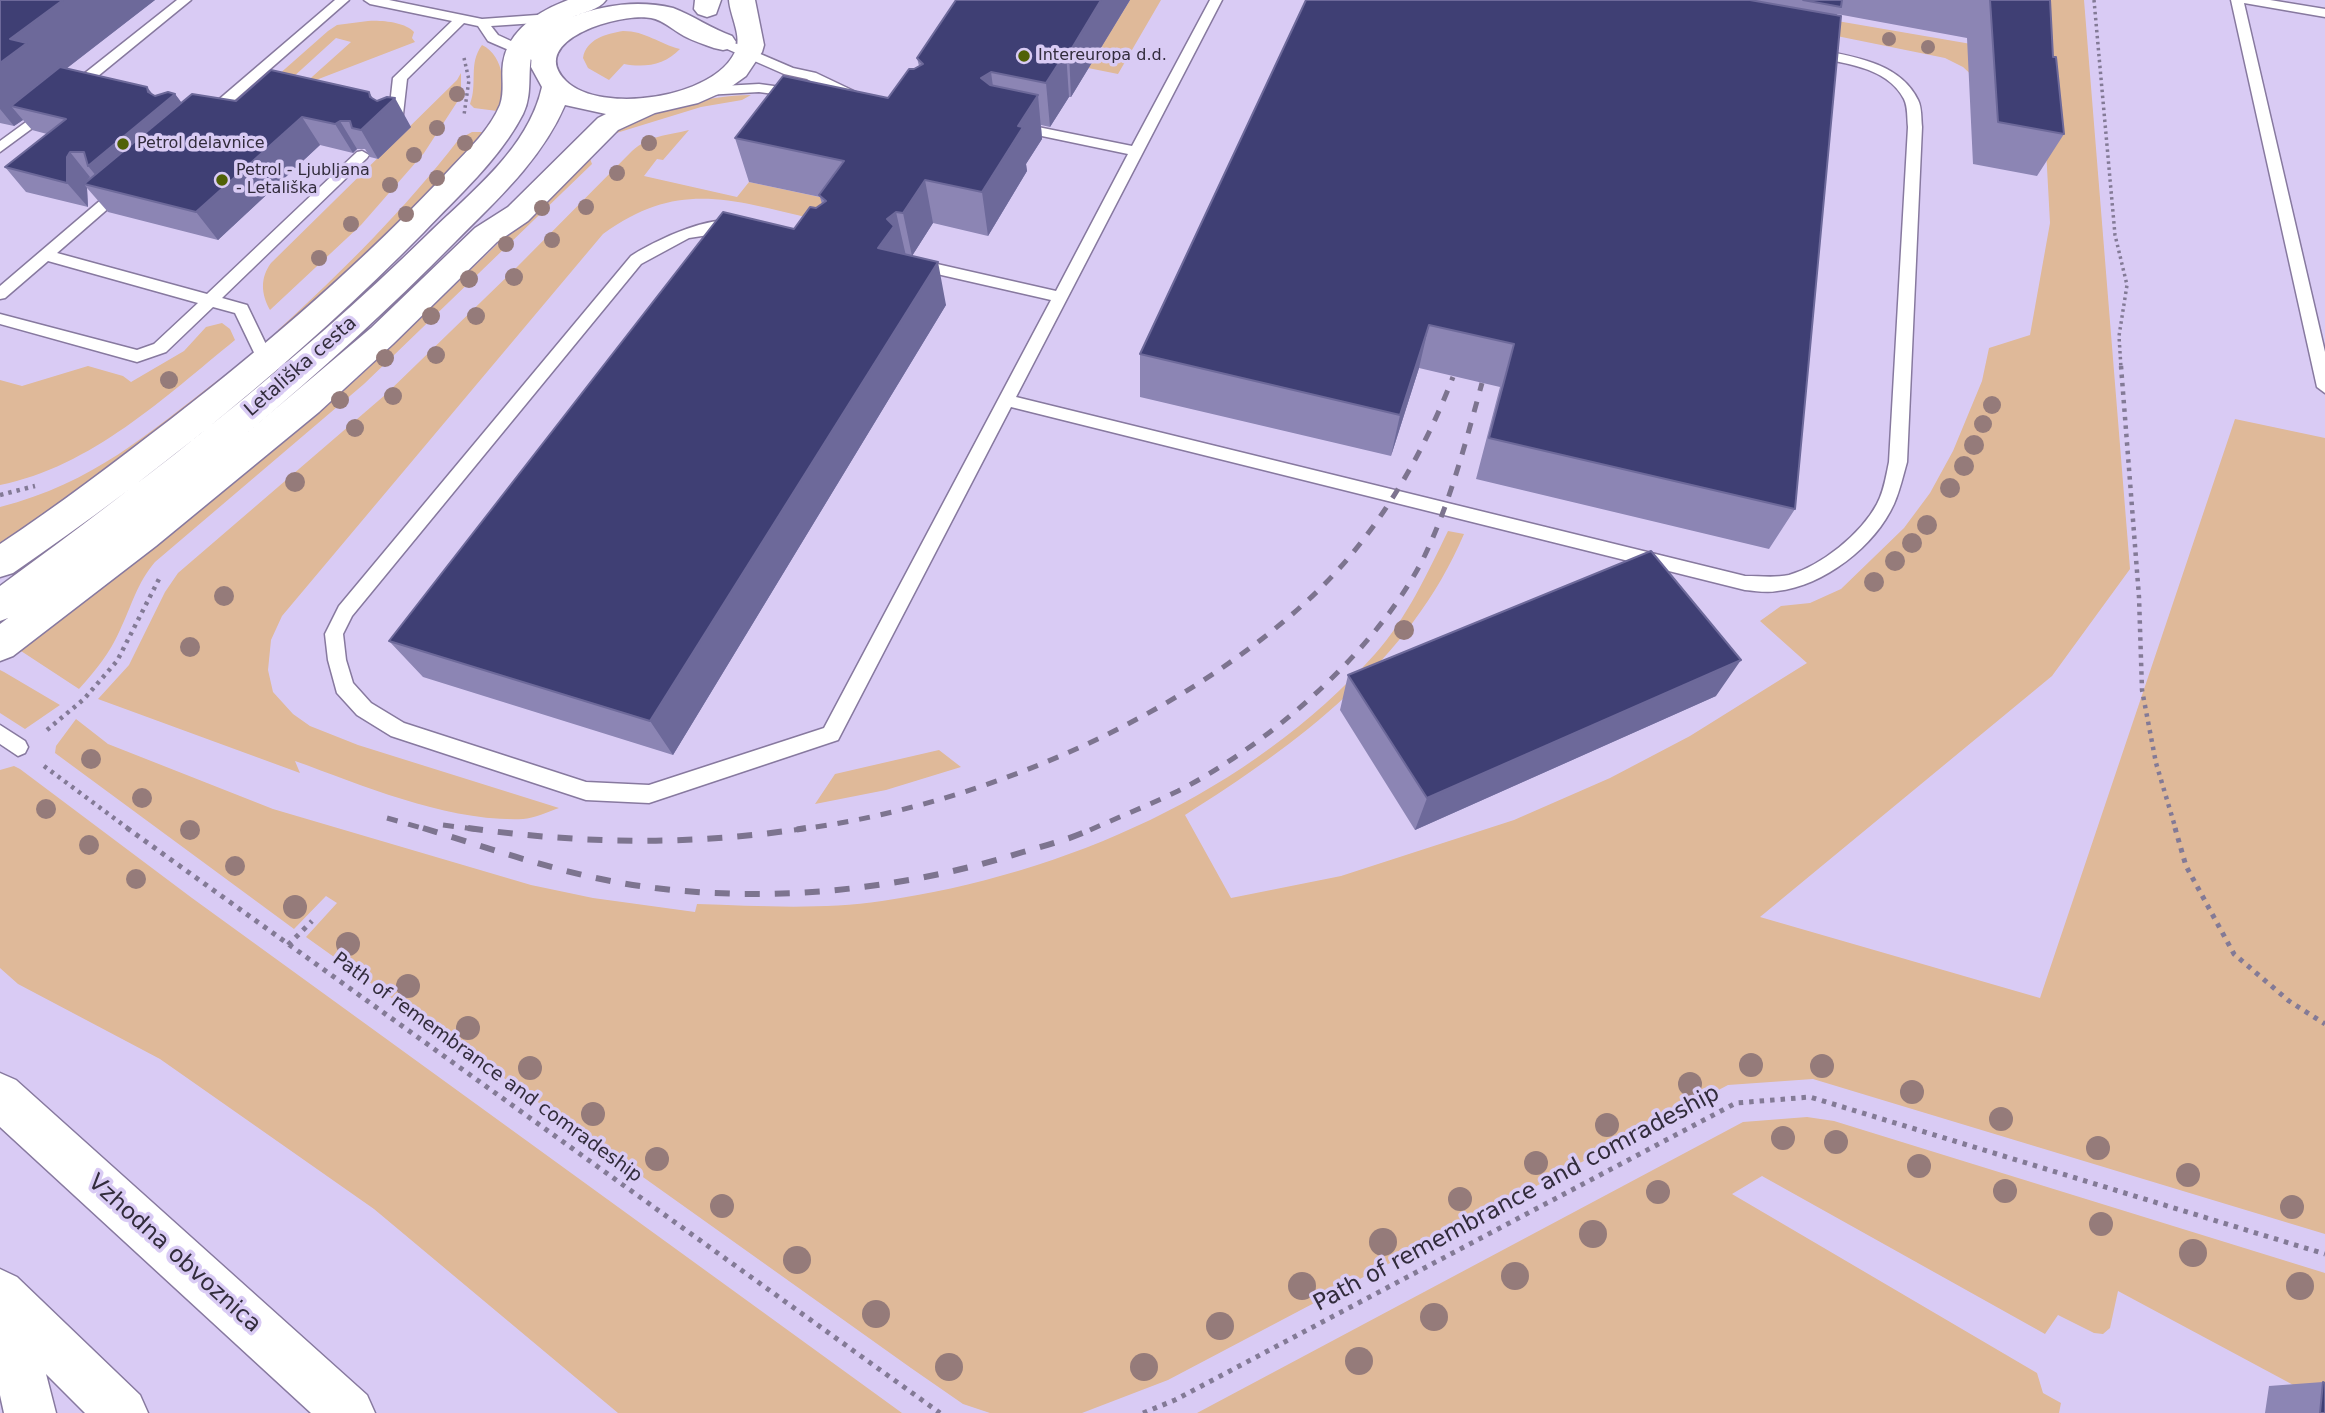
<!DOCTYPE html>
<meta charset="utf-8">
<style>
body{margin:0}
canvas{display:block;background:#d9cbf4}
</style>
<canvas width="2325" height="1413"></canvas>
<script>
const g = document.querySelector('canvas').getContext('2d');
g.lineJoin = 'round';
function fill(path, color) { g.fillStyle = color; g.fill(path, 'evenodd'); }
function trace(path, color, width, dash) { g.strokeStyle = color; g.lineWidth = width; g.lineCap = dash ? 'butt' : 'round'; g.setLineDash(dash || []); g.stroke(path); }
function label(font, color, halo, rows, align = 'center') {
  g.font = font + ' "DejaVu Sans",sans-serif'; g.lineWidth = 7; g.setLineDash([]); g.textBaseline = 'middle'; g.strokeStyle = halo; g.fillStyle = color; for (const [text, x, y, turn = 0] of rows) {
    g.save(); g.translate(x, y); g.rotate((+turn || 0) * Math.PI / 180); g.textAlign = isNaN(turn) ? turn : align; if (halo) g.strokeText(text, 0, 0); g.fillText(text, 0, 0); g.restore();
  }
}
fill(new Path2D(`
 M 1130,0 L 1161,0 L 1118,74 L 1088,68 Z
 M 1715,0 L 2041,56 L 2040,0 L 2084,0 L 2130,569 L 2052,676 L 1760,917 L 2040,998 L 2235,419 L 2325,438 L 2325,1234 L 1813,1079 L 1728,1085 L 1168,1380 L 1082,1413 L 990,1413 L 963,1404 L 911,1368 L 306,937 L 337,903 L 326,896 L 294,929 L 55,753 L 56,746 L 76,719 L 108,744 L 273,809 L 531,885 L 593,898 L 695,912 L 697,904 C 758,906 821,910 882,901 C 1066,874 1249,794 1375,654 C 1407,618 1427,574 1448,531 L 1464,534 C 1410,661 1298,744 1185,815 L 1231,898 L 1341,876 L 1514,820 L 1610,778 L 1690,736 L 1807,663 L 1760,621 L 1781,606 L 1810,603 L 1841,589 L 1904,528 L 1930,493 L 1953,451 L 1982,381 L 1989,348 L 2030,335 L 2050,223 L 2043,94 L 1978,81 L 1963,67 L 1945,58 L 1822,33 Z
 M 368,21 C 381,20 405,22 414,32 L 412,38 L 415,42 L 303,85 L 351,42 L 336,38 L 291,79 L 277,76 L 328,31 L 337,25 Z
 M 623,31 C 646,31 659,44 680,49 C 665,65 645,68 624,64 L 609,80 L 588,68 L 583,58 C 586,39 606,34 623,31 Z
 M 482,45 C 505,56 507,91 497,111 L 474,108 L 470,104 C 478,83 468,64 482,45 Z
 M 461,73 L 461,96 L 424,153 L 361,225 L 270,310 C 261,294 260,278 271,263 L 457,80 Z
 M 751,95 L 742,100 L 701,107 L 610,135 C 646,111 707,95 751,95 Z
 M 689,130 L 663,160 L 657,159 L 644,176 L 737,197 L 749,182 L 829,199 L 814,219 C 732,200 678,179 603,234 L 282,616 L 271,640 L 268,670 L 273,692 L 293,714 L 310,726 L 358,745 L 559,808 C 548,812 534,818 523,819 C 447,822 365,786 295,761 L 300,773 L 98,699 L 129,665 L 165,592 L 178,573 L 385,395 L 516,268 L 632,151 C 650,135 666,136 689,130 Z
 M 472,132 L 483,132 L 409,217 L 279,333 L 278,330 C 343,271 404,210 459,139 Z
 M 589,156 L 592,164 L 364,384 L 155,562 C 137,583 132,605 120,630 C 110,653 96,670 79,689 L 21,651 L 165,540 L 358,378 Z
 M 222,323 L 230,329 L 235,340 C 165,397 91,467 0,485 L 0,380 L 22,386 L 88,366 L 123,376 L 131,382 L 184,351 L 206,327 Z
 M 222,377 L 209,392 L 32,524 L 0,544 L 0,507 C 94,483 147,434 222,377 Z
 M 0,670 L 4,672 L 60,705 L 25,729 L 0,713 Z
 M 939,750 L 961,767 L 886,790 L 815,804 L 835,774 Z
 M 14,766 L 20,769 L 192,898 L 902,1413 L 618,1413 L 374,1209 L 160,1059 L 18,984 L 0,968 L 0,770 Z
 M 1807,1117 L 1834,1121 L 2325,1273 L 2325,1402 L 2118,1291 L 2110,1328 L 2103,1334 L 2094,1333 L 2058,1315 L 2045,1334 L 1762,1176 L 1732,1194 L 2037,1373 L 2043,1393 L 2061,1403 L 2059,1413 L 1197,1413 L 1743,1122 Z`), '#dfb999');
const lane = new Path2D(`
 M 177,0 L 191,0 L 76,94 L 66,94 L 66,88 Z
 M 335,0 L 349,0 L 213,119 L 203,119 L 203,113 Z
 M 364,0 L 389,0 L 482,19 L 551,14 L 557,18 L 551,22 L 491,26 L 498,35 L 537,53 L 537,59 L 532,60 L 488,41 L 478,26 L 464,23 L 407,79 L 402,123 L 395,127 L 388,123 L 393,78 L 452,21 L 370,4 Z
 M 1210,0 L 1222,0 L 1016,397 L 1745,576 C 1760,576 1774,578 1789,575 C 1821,566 1861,534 1877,504 C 1884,491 1886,476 1889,462 L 1908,127 C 1907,118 1908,107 1904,99 C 1887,66 1841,63 1809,56 L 1809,50 L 1814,49 C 1851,56 1900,62 1918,100 C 1922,108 1921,118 1922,127 L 1907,462 C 1903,476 1900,490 1894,504 C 1875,546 1824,586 1777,591 C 1767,593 1756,591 1745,590 L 1011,407 L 838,740 L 649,803 L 586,800 L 391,736 L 357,715 L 337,693 L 328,660 L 325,634 L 339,606 L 631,256 C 650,243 724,206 743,227 L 741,230 L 689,238 L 641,264 L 352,616 L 343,634 L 346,660 L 353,683 L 371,703 L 404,723 L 586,782 L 649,785 L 824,728 L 1051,300 L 915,269 L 907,264 L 915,259 L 1056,291 L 1128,154 L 1018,131 L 1011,127 L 1018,123 L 1132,146 Z
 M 2231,0 L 2270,0 L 2325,9 L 2325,17 L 2244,3 L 2325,352 L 2325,393 L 2317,387 Z
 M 723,38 L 793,68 L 816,73 L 858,93 L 851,97 L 831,93 L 807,79 L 784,74 L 718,45 L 716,42 Z
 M 759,84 L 796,89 L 803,93 L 796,97 L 759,92 L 705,95 L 698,91 L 705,87 Z
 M 48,106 L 53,107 L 53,113 L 0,152 L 0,141 Z
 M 362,151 L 369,155 L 367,158 L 222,298 L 247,305 L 274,361 L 272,365 L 260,365 L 235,313 L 213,307 L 166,352 L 137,362 L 0,324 L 0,314 L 137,350 L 154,344 L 198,303 L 48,261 L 5,298 L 0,299 L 0,286 L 116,187 L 121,185 L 128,190 L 126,193 L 57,253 L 207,294 L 357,152 Z
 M 0,725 L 25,741 L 28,747 L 25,753 L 18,756 L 0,744 Z`);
const secondary = new Path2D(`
 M 568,0 L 606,0 C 599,10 583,12 572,17 C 604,4 640,0 673,8 C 694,16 712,29 732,36 L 736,42 L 732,48 L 723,50 L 714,48 C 704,44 693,41 684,36 C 673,30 663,20 651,18 C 622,12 525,40 566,81 C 601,115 714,98 735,52 C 743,37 730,16 729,0 L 755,0 L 764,45 L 762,52 L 746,76 L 725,91 L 698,103 L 655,113 L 618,130 L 528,221 L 497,242 L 393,344 L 319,412 L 156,546 L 13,656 L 0,661 L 0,624 L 8,618 L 0,621 L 0,586 C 149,477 295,364 427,235 C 471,192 528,149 542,87 L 531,67 L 532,52 C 527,73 533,94 523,114 C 500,159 458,196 424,232 C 300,358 159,473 13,573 L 0,577 L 0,544 C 59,505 115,462 171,419 C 270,342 366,260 451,168 C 469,149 490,129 500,105 C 505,91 501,77 503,63 C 508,30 539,11 568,0 ZM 565,105 L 606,114 L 598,118 L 508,207 L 475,228 L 371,328 L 248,432 C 320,372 390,308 456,241 C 497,200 542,159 565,105 Z
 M 695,0 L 721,0 L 716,14 L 707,17 L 698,14 L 694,9 Z`);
const highway = new Path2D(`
 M 0,1073 L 16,1080 L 367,1395 L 375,1413 L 311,1413 L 0,1127 Z
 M 0,1269 L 17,1277 L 140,1395 L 148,1413 L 85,1413 L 46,1374 L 56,1413 L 4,1413 L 0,1395 Z`);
trace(lane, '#87799f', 3);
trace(secondary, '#87799f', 3);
trace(highway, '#87799f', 3);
trace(new Path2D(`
 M 2094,0 L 2115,235 L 2127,285 L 2119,336 L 2121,368
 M 464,58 L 469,80 L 464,115`), '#837a96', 3.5, [2.5, 3.5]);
trace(new Path2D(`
 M 2121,366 L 2139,597 L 2142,690 L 2156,763 L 2176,830
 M 0,495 L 35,486
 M 47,730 L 84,699 L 117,661 L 159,579
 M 44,766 L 130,830`), '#837a96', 4.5, [3.5, 5]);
trace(new Path2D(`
 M 127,828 L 940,1413
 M 2175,828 L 2186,866 L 2234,954 L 2289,1001 L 2325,1024
 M 288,945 L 312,921
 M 1143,1413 L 1175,1400 L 1736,1103 L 1810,1097 L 2325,1254`), '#837a96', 5, [4.5, 6]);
fill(lane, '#fff');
fill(secondary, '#fff');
fill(highway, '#fff');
trace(new Path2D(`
 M 387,818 L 429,830
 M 443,825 L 482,830
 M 794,830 C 972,808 1173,723 1306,602 C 1373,541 1421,460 1453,377
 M 1090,830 C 1119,817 1149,805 1178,791 C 1270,744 1379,649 1425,555 C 1451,500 1466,441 1482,383`), '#7d748f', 5, [11, 11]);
trace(new Path2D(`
 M 423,828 C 499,851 576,879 655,888 C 779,903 905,889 1023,852 C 1047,845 1071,839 1094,828
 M 468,828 C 582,844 693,846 806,828`), '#7d748f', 6, [15, 15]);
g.fillStyle = '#957b7a';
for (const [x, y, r] of [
 [1889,39,7],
 [1928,47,7],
 [457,94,8],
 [437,128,8],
 [465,143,8],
 [649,143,8],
 [414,155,8],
 [617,173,8],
 [437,178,8],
 [390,185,8],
 [586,207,8],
 [542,208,8],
 [406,214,8],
 [351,224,8],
 [552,240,8],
 [506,244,8],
 [319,258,8],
 [514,277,9],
 [469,279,9],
 [431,316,9],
 [476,316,9],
 [436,355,9],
 [385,358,9],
 [169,380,9],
 [393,396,9],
 [340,400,9],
 [1992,405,9],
 [1983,424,9],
 [355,428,9],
 [1974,445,10],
 [1964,466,10],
 [295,482,10],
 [1950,488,10],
 [1927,525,10],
 [1912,543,10],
 [1895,561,10],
 [1874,582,10],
 [224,596,10],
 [1404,630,10],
 [190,647,10],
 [91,759,10],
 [142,798,10],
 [46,809,10],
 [190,830,10],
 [89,845,10],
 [235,866,10],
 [136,879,10],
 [295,907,12],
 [348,944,12],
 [408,986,12],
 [468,1028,12],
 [1751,1065,12],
 [1822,1066,12],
 [530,1068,12],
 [1690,1084,12],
 [1912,1092,12],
 [593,1114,12],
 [2001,1119,12],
 [1607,1125,12],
 [1783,1138,12],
 [1836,1142,12],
 [2098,1148,12],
 [657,1159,12],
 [1536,1163,12],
 [1919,1166,12],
 [2188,1175,12],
 [2005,1191,12],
 [1658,1192,12],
 [1460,1199,12],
 [722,1206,12],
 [2292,1207,12],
 [2101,1224,12],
 [1593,1234,14],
 [1383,1242,14],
 [2193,1253,14],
 [797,1260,14],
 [1515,1276,14],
 [1302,1286,14],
 [2300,1286,14],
 [876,1314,14],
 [1434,1317,14],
 [1220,1326,14],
 [1359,1361,14],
 [949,1367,14],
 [1144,1367,14]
]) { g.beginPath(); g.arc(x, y, r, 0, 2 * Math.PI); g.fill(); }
fill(new Path2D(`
 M 0,0 L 155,0 L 66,69 L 155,96 L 175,94 L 181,102 L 372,98 L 411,127 L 378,159 L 370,157 L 365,149 L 357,149 L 353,153 L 320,145 L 218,240 L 108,212 L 87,188 L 88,207 L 26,192 L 5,167 L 47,134 L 32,130 L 23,120 L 14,126 L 0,123 Z
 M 1130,0 L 1071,97 L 1069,97 L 1050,127 L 1041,125 L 1042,139 L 1026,164 L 1027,171 L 988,236 L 933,223 L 912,256 L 946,305 L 673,755 L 423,677 L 389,641 L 794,229 L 822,204 L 820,197 L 749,182 L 735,138 L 888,98 L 914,69 L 919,66 L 917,58 Z
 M 1306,0 L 2050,0 L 2053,57 L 2064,134 L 2037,176 L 1973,164 L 1967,38 L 1837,14 L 1795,509 L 1769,549 L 1476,479 L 1500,387 L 1419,368 L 1391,456 L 1140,397 L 1140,354 Z
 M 1348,675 L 1716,696 L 1415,830 L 1340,710 Z
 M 2323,1382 L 2325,1413 L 2265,1413 L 2269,1386 Z`), '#8c85b4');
fill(new Path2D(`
 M 63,0 L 155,0 L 54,78 L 11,106 L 23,120 L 14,126 L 0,109 L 0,63 L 10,39 Z
 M 1101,0 L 1130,0 L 1071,97 L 1069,53 Z
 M 1066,52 L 1069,97 L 1050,127 L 1046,83 Z
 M 991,72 L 997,116 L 981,78 Z
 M 147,87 L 161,105 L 175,94 L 193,118 L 108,190 L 88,166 Z
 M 369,92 L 381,112 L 395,98 L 411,127 L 378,159 L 361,130 L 370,97 Z
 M 1038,95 L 1042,139 L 1026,164 L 1027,171 L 988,236 L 982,192 L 1018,126 Z
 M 302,117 L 320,145 L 218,240 L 196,212 Z
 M 340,121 L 357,149 L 353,153 L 335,124 Z
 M 70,152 L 90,177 L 84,184 L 87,188 L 88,207 L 67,183 L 67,157 Z
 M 925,180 L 933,223 L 912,256 L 903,213 Z
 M 896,212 L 906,256 L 878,248 L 887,219 Z
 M 938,262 L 946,305 L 673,755 L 650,721 Z
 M 1429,325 L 1419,368 L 1391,456 L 1400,415 Z
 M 1741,660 L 1716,696 L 1415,830 L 1427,798 Z`), '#6d699a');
const building = new Path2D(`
 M 0,0 L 63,0 L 10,39 L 27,43 L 0,63 Z
 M 956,0 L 1101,0 L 1069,53 L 1066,52 L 1046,83 L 991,72 L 981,78 L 990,85 L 1038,95 L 1018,126 L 1023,127 L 982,192 L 925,180 L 903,213 L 896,212 L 887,219 L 894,226 L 878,248 L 938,262 L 650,721 L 389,641 L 723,212 L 794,229 L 810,207 L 816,208 L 826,201 L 819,195 L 844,161 L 735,138 L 783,76 L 888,98 L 909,69 L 914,69 L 923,64 L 917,58 Z
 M 1306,0 L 1750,0 L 1841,16 L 1795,509 L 1489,438 L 1514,344 L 1429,325 L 1400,415 L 1140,354 Z
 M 1803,0 L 1842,0 L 1841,7 Z
 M 1990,0 L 2050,0 L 2053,57 L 2056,57 L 2064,134 L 1998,122 Z
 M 60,67 L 147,87 L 148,92 L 155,96 L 168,92 L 175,94 L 88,166 L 84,152 L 70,152 L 67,157 L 67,183 L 5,167 L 66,119 L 11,106 Z
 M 271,70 L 369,92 L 370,97 L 377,101 L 387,97 L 395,98 L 361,130 L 352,128 L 350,121 L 340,121 L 335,124 L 302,117 L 196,212 L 84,184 L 192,94 L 236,101 Z
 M 1651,551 L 1741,660 L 1427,798 L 1348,675 Z
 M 2323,1382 L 2325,1383 L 2325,1413 L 2320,1413 Z`);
fill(building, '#3f3f74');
trace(building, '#6d699a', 2);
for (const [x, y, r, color] of [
 [1024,56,7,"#506106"],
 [123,144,7,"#506106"],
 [222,180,7,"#506106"]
]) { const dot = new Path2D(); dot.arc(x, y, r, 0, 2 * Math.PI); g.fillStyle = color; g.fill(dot); trace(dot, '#d9cbf4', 2.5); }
label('16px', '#322c3c', '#d9cbf4', [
 ["Intereuropa d.d.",1038,56],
 ["Petrol delavnice",137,144],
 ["Petrol - Ljubljana",236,171],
 ["- Letališka",236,189]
], 'left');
label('19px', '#322c3c', '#d9cbf4', [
 ["Letališka cesta",301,367,-41],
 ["Path of remembrance and comradeship",487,1068,36]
]);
label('23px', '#322c3c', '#d9cbf4', [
 ["Path of remembrance and comradeship",1517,1199,-28],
 ["Vzhodna obvoznica",174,1254,42]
]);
</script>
